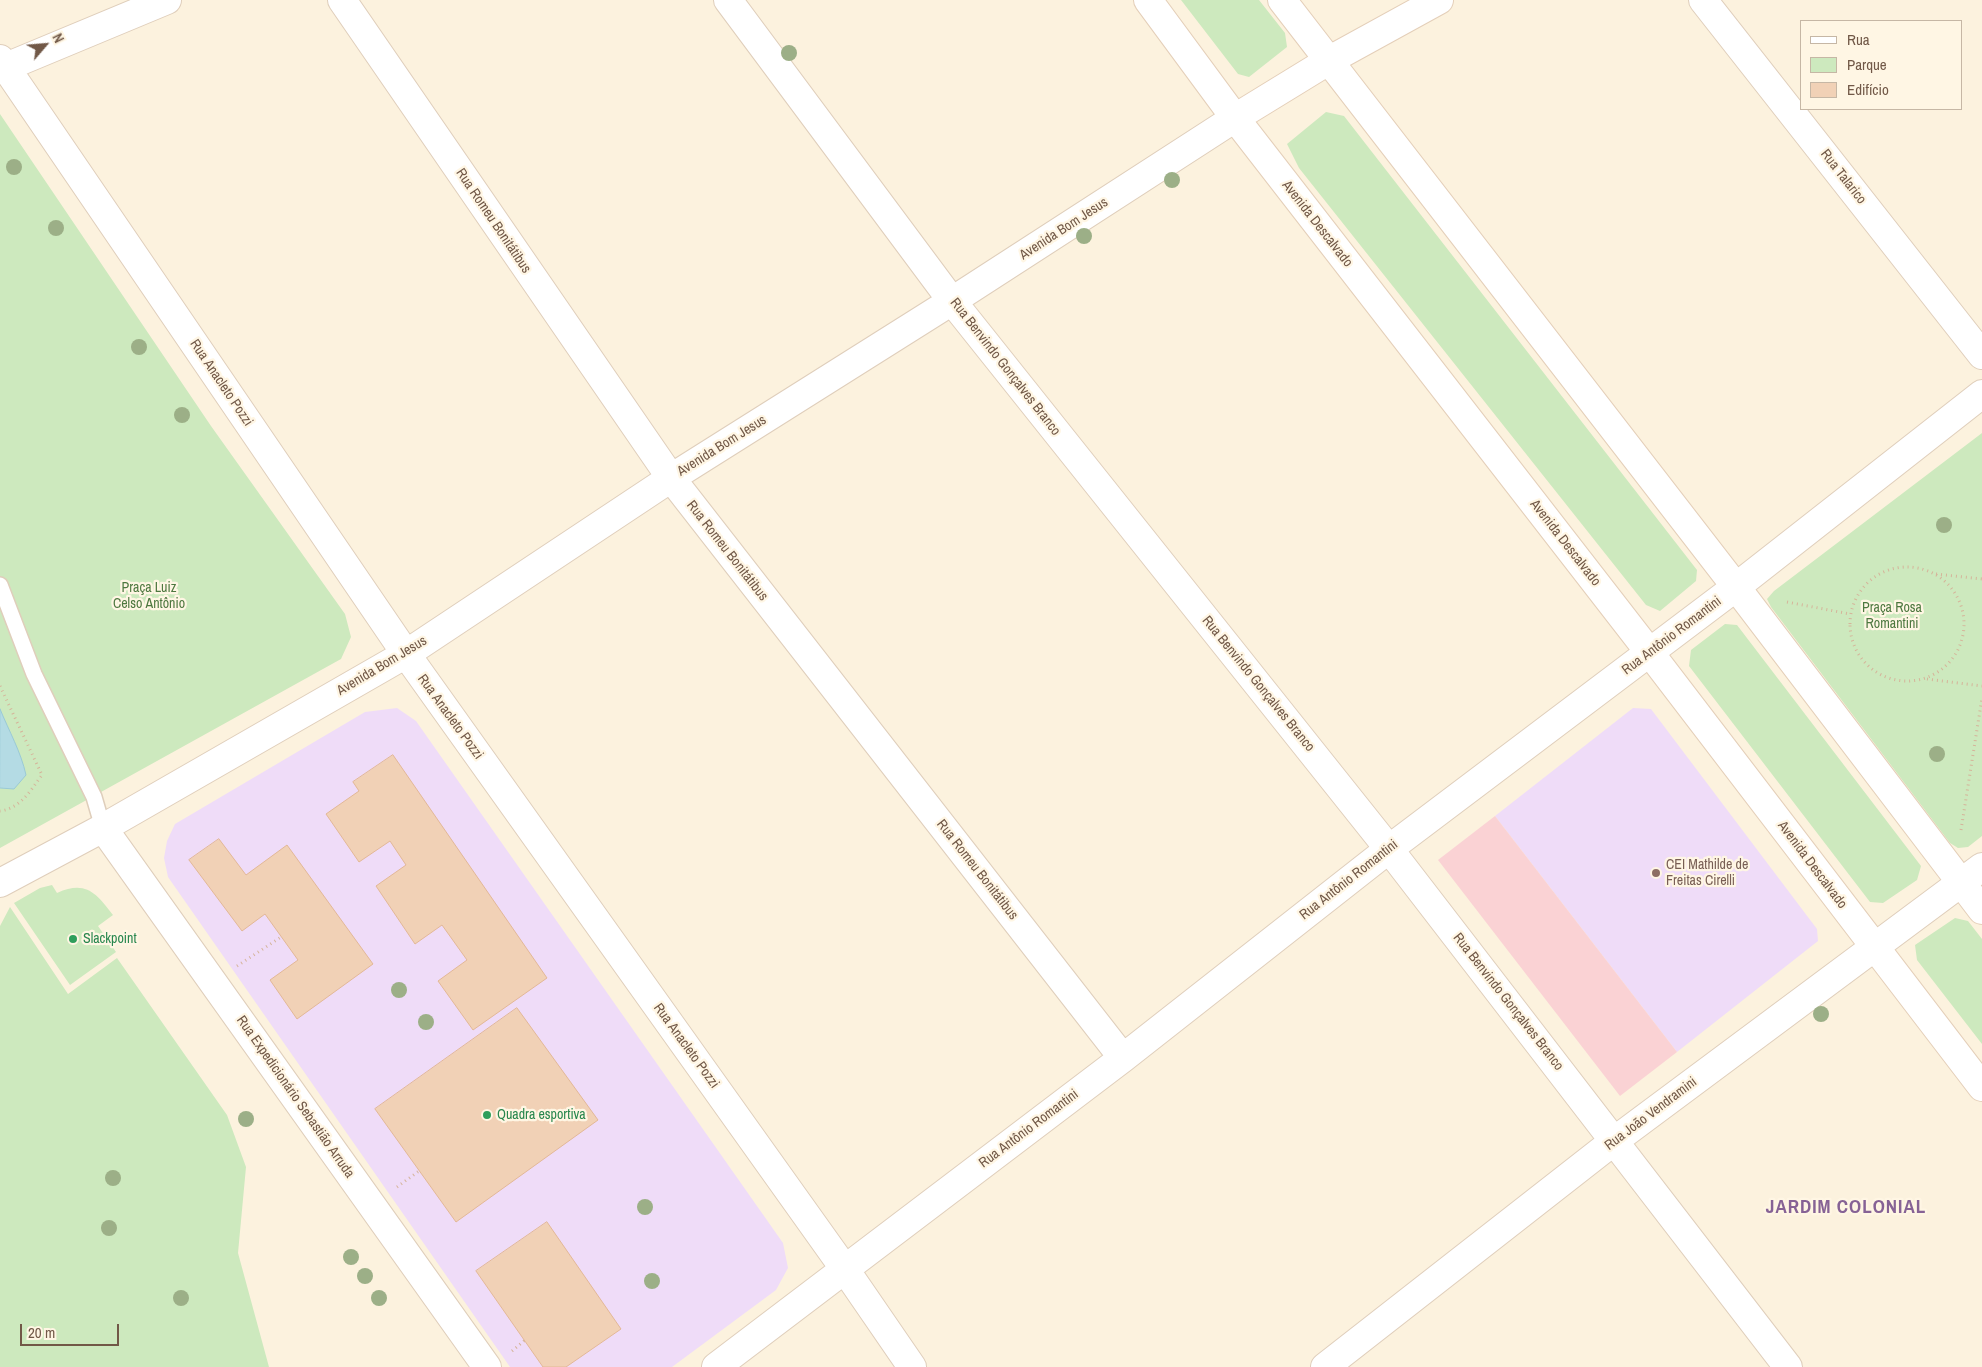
<!DOCTYPE html>
<meta charset="utf-8">
<style>
body{margin:0}
#map{position:relative;width:1982px;height:1367px;overflow:hidden;background:#fcf2de;font-family:"Archivo Narrow",sans-serif}
canvas{display:block}
.legend{position:absolute;left:1800px;top:20px;width:162px;height:90px;box-sizing:border-box;background:#fff6e4;border:1px solid #c6b7a5;margin:0;padding:6px 9px;list-style:none;font-size:15px;color:#715847}
.legend li{display:flex;align-items:center;gap:10px;height:25px}
.legend b{width:25px;border:1px solid #c6b7a5}
.north{position:absolute;left:20px;top:20px;width:50px;height:50px;-webkit-text-stroke:4px #fff6e4;paint-order:stroke;rotate:63deg;font-size:14px;font-weight:700;line-height:20px;text-align:center;color:#715847}
.north::after{content:'';display:block;margin:auto;width:18px;height:22px;background:#715847;clip-path:polygon(50% 0,100% 100%,50% 72%,0 100%)}
.scale{position:absolute;left:20px;top:1324px;width:99px;height:22px;box-sizing:border-box;border:2px solid #715847;border-top:0;padding-left:6px;font-size:15px;line-height:18px;white-space:nowrap;color:#715847;-webkit-text-stroke:4px #fff6e4;paint-order:stroke}
</style>
<div id="map">
<canvas width="1982" height="1367"></canvas>
<ul class="legend">
<li><b style="height:6px;background:#fff"></b>Rua</li>
<li><b style="height:14px;background:#cde9be"></b>Parque</li>
<li><b style="height:14px;background:#f1d1b6"></b>Edifício</li>
</ul>
<div class="north">N</div>
<div class="scale">20 m</div>
</div>
<script>
const g = document.querySelector('canvas').getContext('2d');
g.lineJoin = 'round';
function fill(path, color) { g.fillStyle = color; g.fill(path, 'evenodd'); }
function trace(path, color, width, dash) { g.strokeStyle = color; g.lineWidth = width; g.lineCap = dash ? 'butt' : 'round'; g.setLineDash(dash || []); g.stroke(path); }
function label(font, color, halo, rows, align = 'center') {
  g.font = font + ' "Archivo Narrow",sans-serif'; g.lineWidth = 4.5; g.setLineDash([]); g.textBaseline = 'middle'; g.strokeStyle = halo; g.fillStyle = color; for (const [text, x, y, turn = 0] of rows) {
    g.save(); g.translate(x, y); g.rotate((+turn || 0) * Math.PI / 180); g.textAlign = isNaN(turn) ? turn : align; if (halo) g.strokeText(text, 0, 0); g.fillText(text, 0, 0); g.restore();
  }
}
fill(new Path2D(`
 M 397,708 L 416,721 L 783,1243 L 788,1268 L 776,1290 L 672,1367 L 510,1367 L 168,877 L 164,858 L 167,841 L 175,824 L 365,712 Z
 M 1633,708 L 1651,709 L 1817,929 L 1818,941 L 1677,1052 L 1495,816 Z`), '#efdcf8');
fill(new Path2D(`
 M 1495,816 L 1677,1052 L 1620,1096 L 1438,860 Z`), '#fad2d4');
fill(new Path2D(`
 M 1181,0 L 1259,0 L 1285,33 L 1287,47 L 1249,77 L 1238,74 Z
 M 1326,112 L 1344,116 L 1697,570 L 1696,581 L 1660,611 L 1646,605 L 1299,168 L 1287,144 Z
 M 0,114 L 211,426 L 345,614 L 351,637 L 341,659 L 0,848 Z
 M 1982,433 L 1982,836 L 1968,847 L 1958,848 L 1950,843 L 1771,607 L 1767,599 L 1774,591 Z
 M 1725,624 L 1737,625 L 1921,866 L 1917,880 L 1883,903 L 1870,902 L 1689,666 L 1691,650 Z
 M 52,885 L 57,893 C 86,880 96,893 113,915 L 98,926 L 116,952 L 70,985 L 14,903 L 40,888 Z
 M 10,907 L 68,994 L 117,958 L 227,1115 L 246,1167 L 238,1253 L 269,1367 L 0,1367 L 0,926 Z
 M 1955,918 L 1968,921 L 1982,939 L 1982,1044 L 1917,960 L 1915,945 Z`), '#cde9be');
const water = new Path2D(`
 M 0,709 C 9,731 21,752 26,775 L 14,789 L 0,788 Z`);
fill(water, '#b4dbe4');
trace(water, '#9acad6', 1);
const building = new Path2D(`
 M 393,755 L 547,978 L 473,1030 L 438,981 L 467,960 L 442,925 L 415,944 L 376,886 L 406,865 L 390,841 L 359,862 L 326,814 L 359,791 L 353,782 Z
 M 219,839 L 246,875 L 287,845 L 373,964 L 297,1019 L 270,980 L 298,960 L 265,914 L 242,931 L 189,860 Z
 M 517,1008 L 598,1120 L 456,1222 L 375,1109 Z
 M 547,1222 L 621,1329 L 566,1367 L 543,1367 L 476,1271 Z`);
fill(building, '#f1d1b6');
trace(building, '#e3b897', 1);
const lane = new Path2D(`
 M 0,585 L 34,674 L 94,797 L 103,828`);
const street = new Path2D(`
 M 342,0 L 671,478 L 1123,1058
 M 728,0 L 952,301 L 1389,849 L 1788,1367
 M 1703,0 L 1982,355
 M 0,59 L 406,654 L 844,1268 L 912,1367
 M 6,67 L 167,0
 M 103,828 L 487,1367
 M 0,883 L 103,828 L 406,654 L 671,478 L 952,301 L 1235,118
 M 716,1367 L 1123,1058 L 1389,849 L 1736,587 L 1982,394
 M 1325,1367 L 1614,1141 L 1982,867`);
const secondary = new Path2D(`
 M 1148,0 L 1235,118 L 1650,653 L 1982,1087
 M 1282,0 L 1736,587 L 1982,910
 M 1235,118 L 1328,61 L 1439,0`);
trace(lane, '#dfcebb', 18);
trace(street, '#dfcebb', 30);
trace(secondary, '#e4cfb9', 30);
trace(new Path2D(`
 M1850 624a57 57 0 1 1 114 0a57 57 0 1 1-114 0Z
 M 1936,574 L 1982,579
 M 1787,602 L 1850,614
 M 1927,679 L 1982,686
 M 0,686 L 42,775 C 30,791 21,808 0,811
 M 1961,830 L 1982,698
 M 237,966 L 281,937
 M 397,1187 L 419,1171
 M 512,1351 L 525,1340`), '#d5b49a', 3, [1, 4]);
trace(lane, '#fff', 15);
trace(street, '#fff', 28);
trace(secondary, '#fff', 28);
g.fillStyle = '#9caf87';
for (const [x, y] of [
 [789,53],
 [14,167],
 [1172,180],
 [56,228],
 [1084,236],
 [139,347],
 [182,415],
 [1944,525],
 [1937,754],
 [399,990],
 [1821,1014],
 [426,1022],
 [246,1119],
 [113,1178],
 [645,1207],
 [109,1228],
 [351,1257],
 [365,1276],
 [652,1281],
 [181,1298],
 [379,1298]
]) { g.beginPath(); g.arc(x, y, 8, 0, 2 * Math.PI); g.fill(); }
for (const [x, y, r, color] of [
 [1656,873,5,"#8d6e63"],
 [73,939,5,"#2e9e5b"],
 [487,1115,5,"#2e9e5b"]
]) { const dot = new Path2D(); dot.arc(x, y, r, 0, 2 * Math.PI); g.fillStyle = color; g.fill(dot); trace(dot, '#fff6e4', 2); }
label('14px', '#715847', '#fff6e4', [
 ["Rua Talarico",1843,177,52],
 ["Rua Romeu Bonitátibus",493,221,56],
 ["Avenida Descalvado",1317,224,52],
 ["Avenida Bom Jesus",1064,229,-33],
 ["Rua Benvindo Gonçalves Branco",1005,367,52],
 ["Rua Anacleto Pozzi",221,383,56],
 ["Avenida Bom Jesus",722,446,-32],
 ["Avenida Descalvado",1565,543,52],
 ["Rua Romeu Bonitátibus",727,551,52],
 ["Rua Antônio Romantini",1672,636,-37],
 ["Avenida Bom Jesus",382,666,-31],
 ["Rua Benvindo Gonçalves Branco",1258,684,51],
 ["Rua Anacleto Pozzi",450,717,54],
 ["Avenida Descalvado",1812,865,53],
 ["Rua Romeu Bonitátibus",977,870,52],
 ["Rua Antônio Romantini",1349,880,-38],
 ["Rua Benvindo Gonçalves Branco",1508,1002,52],
 ["Rua Anacleto Pozzi",686,1046,54],
 ["Rua Expedicionário Sebastião Arruda",295,1097,55],
 ["Rua João Vendramini",1651,1114,-37],
 ["Rua Antônio Romantini",1029,1129,-37]
]);
label('14px', '#4d783f', '#fff6e4', [
 ["Praça Luiz",149,588],
 ["Celso Antônio",149,604],
 ["Praça Rosa",1892,608],
 ["Romantini",1892,624]
]);
label('14px', '#785e54', '#fff6e4', [
 ["CEI Mathilde de",1666,865],
 ["Freitas Cirelli",1666,881]
], 'left');
label('14px', '#27864d', '#fff6e4', [
 ["Slackpoint",83,939],
 ["Quadra esportiva",497,1115]
], 'left');
g.letterSpacing = '1px';
label('bold 19px', '#866295', '#fff6e4', [
 ["JARDIM COLONIAL",1846,1208]
]);
g.letterSpacing = '0px';
</script>
